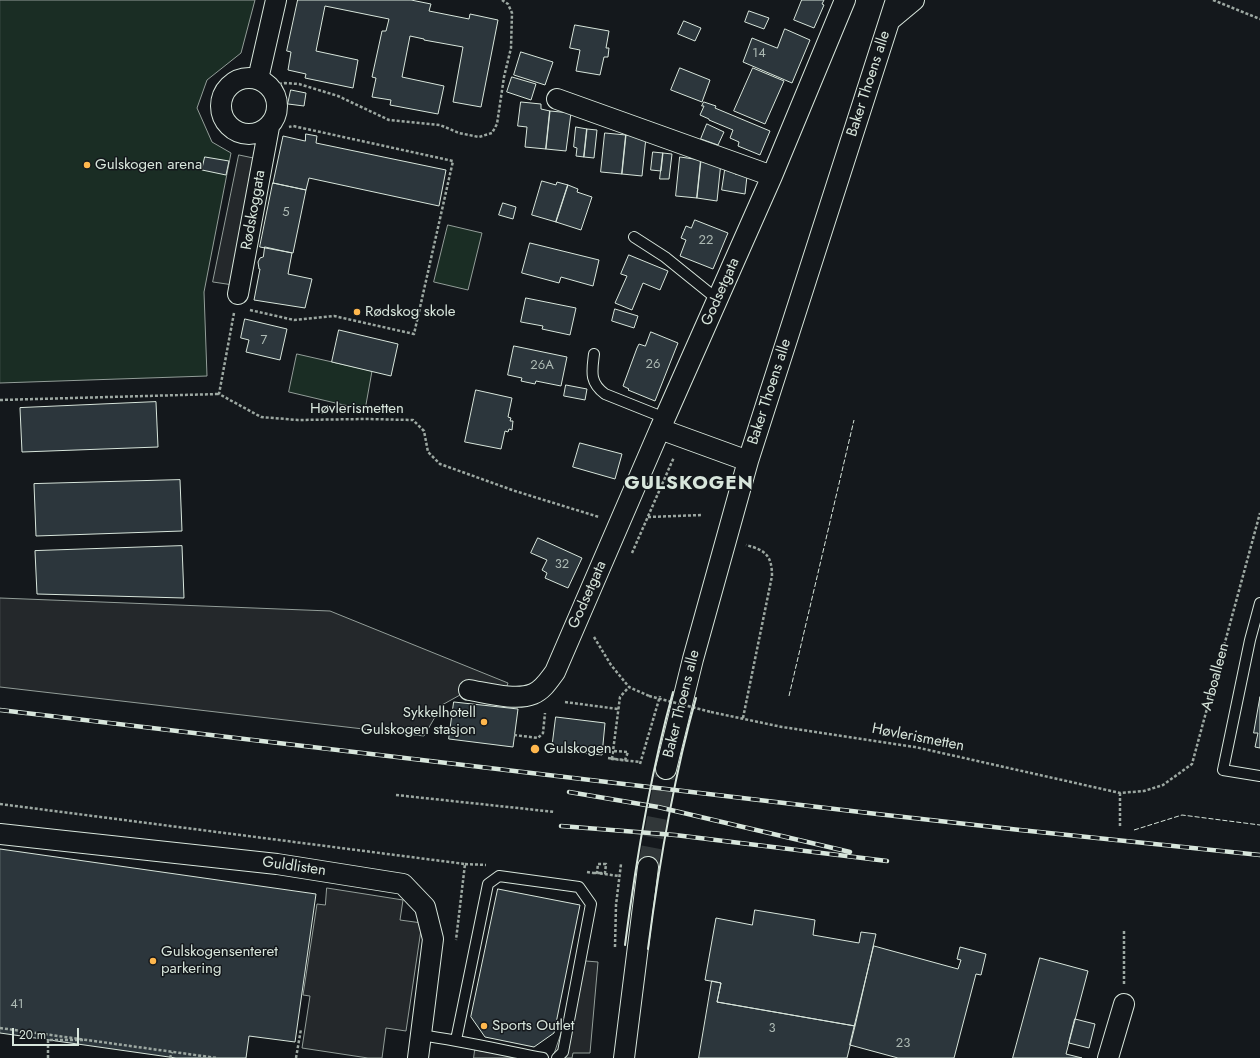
<!DOCTYPE html>
<meta charset="utf-8">
<style>
body{margin:0}
#map{position:relative;width:1260px;height:1058px;overflow:hidden;background:#14181c;font-family:Jost,sans-serif}
canvas{display:block}
.scale{position:absolute;left:12px;top:1028px;width:67px;height:18px;box-sizing:border-box;border:2px solid #d8e6dc;border-top:0;padding-left:5px;font-size:12px;line-height:14px;white-space:nowrap;color:#d8e6dc;-webkit-text-stroke:3px #14181c;paint-order:stroke}
</style>
<div id="map">
<canvas width="1260" height="1058"></canvas>
<div class="scale">20 m</div>
</div>
<script>
const g = document.querySelector('canvas').getContext('2d');
g.lineJoin = 'round';
function fill(path, color) { g.fillStyle = color; g.fill(path, 'evenodd'); }
function trace(path, color, width, dash) { g.strokeStyle = color; g.lineWidth = width; g.lineCap = dash ? 'butt' : 'round'; g.setLineDash(dash || []); g.stroke(path); }
function label(font, color, halo, rows, align = 'center') {
  g.font = font + ' Jost,sans-serif'; g.lineWidth = 3; g.setLineDash([]); g.textBaseline = 'middle'; g.strokeStyle = halo; g.fillStyle = color; for (const [text, x, y, turn = 0] of rows) {
    g.save(); g.translate(x, y); g.rotate((+turn || 0) * Math.PI / 180); g.textAlign = isNaN(turn) ? turn : align; if (halo) g.strokeText(text, 0, 0); g.fillText(text, 0, 0); g.restore();
  }
}
const green = new Path2D(`
 M 0,0 L 255,0 L 241,53 L 207,80 L 197,108 L 212,142 L 231,153 L 204,292 L 207,376 L 0,383 Z
 M 448,225 L 482,233 L 468,290 L 434,282 Z
 M 297,354 L 372,371 L 365,410 L 289,392 Z`);
fill(green, '#1a2d24');
trace(green, '#939e99', 1);
const parking = new Path2D(`
 M 239,155 L 263,160 L 240,286 L 213,282 Z
 M 0,598 L 330,611 L 508,683 L 505,691 L 469,690 L 442,705 L 424,736 L 0,687 Z
 M 327,888 L 403,900 L 400,920 L 422,923 L 406,1031 L 386,1028 L 382,1058 L 368,1058 L 302,1048 L 310,996 L 303,995 L 317,904 L 325,905 Z
 M 586,961 L 598,962 L 590,1053 L 573,1053 L 572,1058 L 553,1058 Z
 M 475,1050 L 526,1058 L 474,1058 Z`);
fill(parking, '#24282b');
trace(parking, '#939e99', 1);
const building = new Path2D(`
 M 298,0 L 411,0 L 431,4 L 429,11 L 469,19 L 470,14 L 498,20 L 481,107 L 453,102 L 463,47 L 424,40 L 424,39 L 410,36 L 402,77 L 444,86 L 438,114 L 390,105 L 391,100 L 372,97 L 376,78 L 372,77 L 382,31 L 386,31 L 389,19 L 325,6 L 316,51 L 358,60 L 353,88 L 305,78 L 306,74 L 288,70 L 291,52 L 287,51 Z
 M 802,0 L 824,0 L 822,4 L 824,5 L 814,28 L 794,20 Z
 M 749,11 L 769,18 L 764,29 L 745,22 Z
 M 684,21 L 701,28 L 695,41 L 678,34 Z
 M 575,25 L 609,31 L 606,48 L 609,48 L 608,57 L 604,57 L 600,75 L 576,71 L 580,50 L 570,48 Z
 M 785,29 L 810,40 L 792,83 L 743,62 L 752,38 L 777,48 Z
 M 521,52 L 553,62 L 545,85 L 514,75 Z
 M 680,68 L 710,80 L 702,102 L 671,90 Z
 M 753,68 L 784,81 L 765,124 L 734,111 Z
 M 512,77 L 536,84 L 531,100 L 507,92 Z
 M 291,90 L 306,93 L 304,106 L 288,104 Z
 M 521,102 L 541,104 L 541,109 L 550,111 L 546,149 L 525,147 L 527,127 L 518,126 Z
 M 704,102 L 716,106 L 715,108 L 770,131 L 760,155 L 738,146 L 739,142 L 730,138 L 733,130 L 709,120 L 709,119 L 700,115 L 704,106 L 702,106 Z
 M 550,111 L 571,113 L 566,151 L 546,149 Z
 M 707,124 L 724,132 L 718,145 L 701,139 Z
 M 576,127 L 587,129 L 584,157 L 576,156 L 577,148 L 574,147 Z
 M 587,129 L 597,130 L 594,158 L 584,157 Z
 M 605,133 L 626,135 L 622,174 L 601,172 Z
 M 306,134 L 317,136 L 316,143 L 446,170 L 439,206 L 309,178 L 306,190 L 273,183 L 283,136 L 305,141 Z
 M 626,135 L 646,137 L 642,176 L 622,174 Z
 M 653,152 L 663,153 L 661,171 L 651,170 Z
 M 663,153 L 672,154 L 669,179 L 660,179 Z
 M 205,157 L 229,161 L 226,175 L 202,170 Z
 M 680,157 L 701,160 L 697,198 L 676,196 Z
 M 701,160 L 721,162 L 717,201 L 697,198 Z
 M 725,170 L 735,172 L 735,174 L 747,176 L 745,194 L 722,190 Z
 M 542,181 L 556,185 L 557,182 L 568,185 L 556,222 L 532,215 Z
 M 273,183 L 306,190 L 293,253 L 260,247 Z
 M 568,185 L 578,189 L 577,192 L 592,197 L 581,230 L 556,222 Z
 M 503,203 L 516,207 L 513,219 L 499,215 Z
 M 695,220 L 728,233 L 713,269 L 680,256 L 686,240 L 681,238 L 686,226 L 691,228 Z
 M 530,243 L 599,260 L 593,286 L 561,277 L 559,283 L 522,273 Z
 M 265,247 L 292,253 L 288,274 L 312,279 L 305,308 L 254,300 L 260,269 L 259,269 L 258,262 L 260,258 L 263,257 Z
 M 629,255 L 668,271 L 660,290 L 643,283 L 632,310 L 615,303 L 627,276 L 621,274 Z
 M 526,298 L 576,308 L 570,335 L 542,329 L 543,326 L 521,322 Z
 M 615,309 L 638,316 L 634,328 L 612,321 Z
 M 245,319 L 287,329 L 280,360 L 246,352 L 249,340 L 241,338 Z
 M 339,330 L 398,344 L 391,376 L 332,362 Z
 M 651,332 L 678,343 L 655,401 L 628,390 L 629,389 L 623,386 L 637,348 L 639,344 L 645,346 Z
 M 514,346 L 567,357 L 561,386 L 536,381 L 535,384 L 521,381 L 522,378 L 508,375 Z
 M 566,385 L 587,389 L 585,400 L 564,396 Z
 M 476,390 L 512,398 L 508,417 L 511,418 L 510,421 L 513,421 L 512,430 L 509,429 L 508,432 L 505,431 L 501,449 L 465,442 Z
 M 156,402 L 158,447 L 22,452 L 20,408 Z
 M 580,443 L 622,454 L 615,479 L 573,467 Z
 M 180,480 L 182,531 L 36,536 L 34,484 Z
 M 538,538 L 582,558 L 568,588 L 545,578 L 547,573 L 542,570 L 547,560 L 531,553 Z
 M 182,546 L 184,598 L 37,594 L 35,551 Z
 M 1260,697 L 1260,748 L 1255,747 L 1258,733 L 1254,733 Z
 M 454,702 L 518,709 L 513,747 L 449,739 Z
 M 556,717 L 605,723 L 602,755 L 552,749 Z
 M 0,849 L 316,894 L 295,1042 L 249,1036 L 246,1058 L 176,1058 L 0,1033 Z
 M 498,889 L 580,905 L 554,1033 L 534,1047 L 485,1037 L 471,1017 Z
 M 755,910 L 815,920 L 813,935 L 859,943 L 861,932 L 876,934 L 855,1026 L 717,1002 L 721,983 L 705,980 L 716,918 L 752,925 Z
 M 874,946 L 958,969 L 961,960 L 957,959 L 960,947 L 986,954 L 981,975 L 976,974 L 954,1058 L 898,1058 L 850,1045 Z
 M 1040,958 L 1088,971 L 1066,1054 L 1082,1058 L 1013,1058 Z
 M 712,981 L 721,983 L 717,1002 L 855,1026 L 847,1058 L 699,1058 Z
 M 1075,1019 L 1095,1024 L 1089,1048 L 1069,1043 Z`);
fill(building, '#2c363c');
trace(building, '#d8e6dc', 1);
trace(new Path2D(`
 M 648,867 L 666,769`), '#313739', 20, [20, 10]);
const service = new Path2D(`
 M 634,237 L 665,257 L 717,299
 M 594,354 C 592,371 589,382 605,394 L 665,418
 M 1260,603 L 1250,640 L 1223,770 L 1260,776
 M 421,1035 C 462,1041 502,1050 543,1058
 M 456,1040 L 488,884 L 499,876 L 579,887 L 591,904 L 563,1052 L 557,1058`);
const minor = new Path2D(`
 M 890,20 L 914,0
 M221 106a28 28 0 1 1 56 0a28 28 0 1 1-56 0Z
 M 258,79 L 276,0
 M 557,99 L 772,176
 M 238,294 L 269,127
 M 660,429 L 772,176 L 845,0
 M 469,690 C 487,693 516,701 533,694 C 543,690 549,680 555,672 L 660,429 L 748,461
 M 666,769 L 693,659 L 748,461 L 896,0
 M 0,834 L 277,864 L 403,884 L 425,907 L 433,939 L 418,1058
 M 624,1058 L 648,867
 M 1108,1058 L 1124,1004`);
trace(service, '#d8e6dc', 12);
trace(minor, '#d8e6dc', 22);
trace(new Path2D(`
 M 1213,0 L 1260,19
 M 279,84 L 285,83 L 299,84 L 338,96 L 389,120 L 440,125 L 459,133 L 479,137 L 492,133 L 497,124 L 504,77 L 511,48 L 512,13 L 508,4 L 502,0
 M 250,310 L 294,320 L 334,316 L 414,334 L 453,161 L 293,126 L 289,127
 M 234,313 L 219,394 L 261,417 L 298,420 L 366,419 L 413,420 L 424,431 L 428,452 L 440,464 L 515,491 L 599,517
 M 0,400 L 219,394
 M 648,517 L 703,515
 M 632,553 L 674,457
 M 594,637 L 611,665 L 629,687 L 649,696
 M 565,702 L 618,709
 M 711,712 L 782,727 L 915,747 L 1120,793 L 1144,791 L 1163,785 L 1192,764 L 1260,513
 M 743,718 L 772,576 C 772,555 765,550 746,545
 M 514,735 L 538,738 L 543,733 L 545,713
 M 614,751 L 628,752 L 625,760 L 615,759
 M 613,758 L 612,759 L 640,762
 M 612,759 L 620,697 L 629,687
 M 640,764 L 660,696
 M 1120,793 L 1120,827
 M 396,795 L 555,812
 M 0,804 L 465,864 L 456,940
 M 465,864 L 486,865
 M 587,872 L 593,873
 M 599,873 L 605,873 L 606,864 L 598,864 L 597,873 L 619,876
 M 615,947 L 616,905 L 621,864
 M 1124,984 L 1124,929
 M 0,1028 L 217,1058
 M 48,1058 L 48,1040 L 84,1040
 M 170,1058 L 172,1052
 M 296,1058 L 301,1029`), '#9da8a2', 2.5, [3, 2]);
trace(service, '#14181c', 10);
trace(minor, '#14181c', 20);
const rail = new Path2D(`
 M 0,710 L 877,814 L 1020,830 L 1260,855
 M 569,792 L 658,807 L 850,852
 M 561,826 L 675,835 L 887,861`);
trace(rail, '#d8e6dc', 4.5);
trace(rail, '#14181c', 3, [9]);
trace(new Path2D(`
 M 649,696 L 711,712
 M 608,758 L 615,759
 M 593,873 L 599,873`), '#9da8a2', 2.5, [3, 2]);
trace(new Path2D(`
 M 789,696 L 854,420
 M 1134,830 L 1182,815 L 1260,825`), '#d8e6dc', 1, [5, 2]);
trace(new Path2D(`
 M 625,945 C 636,860 650,775 673,692
 M 648,949 C 659,864 673,780 696,698`), '#d8e6dc', 2);
for (const [x, y, r, color] of [
 [87,165,4,"#ffb74d"],
 [357,312,4,"#ffb74d"],
 [484,722,4,"#ffb74d"],
 [535,749,5,"#ffb74d"],
 [153,961,4,"#ffb74d"],
 [484,1026,4,"#ffb74d"]
]) { const dot = new Path2D(); dot.arc(x, y, r, 0, 2 * Math.PI); g.fillStyle = color; g.fill(dot); trace(dot, '#14181c', 1.5); }
label('13px', '#adbab4', null, [
 ["14",759,54],
 ["5",286,213],
 ["22",706,241],
 ["7",264,341],
 ["26",653,365],
 ["26A",542,366],
 ["32",562,565],
 ["41",17,1005],
 ["3",772,1029],
 ["23",903,1044]
]);
label('15px', '#d8e6dc', '#14181c', [
 ["Baker Thoens alle",869,84,-72],
 ["Rødskoggata",254,210,-80],
 ["Godsetgata",721,292,-66],
 ["Baker Thoens alle",770,392,-72],
 ["Høvlerismetten",357,409],
 ["Godsetgata",588,595,-66],
 ["Arboalleen",1216,677,-75],
 ["Baker Thoens alle",682,704,-76],
 ["Høvlerismetten",918,738,11],
 ["Guldlisten",294,867,8]
]);
label('15px', '#d8e6dc', '#14181c', [
 ["Gulskogen arena",95,165],
 ["Rødskog skole",365,312],
 ["Sykkelhotell",476,713,"right"],
 ["Gulskogen stasjon",476,730,"right"],
 ["Gulskogen",544,749],
 ["Gulskogensenteret",161,952],
 ["parkering",161,969],
 ["Sports Outlet",492,1026]
], 'left');
g.letterSpacing = '1px';
label('bold 19px', '#d8e6dc', '#14181c', [
 ["GULSKOGEN",689,484]
]);
g.letterSpacing = '0px';
</script>
